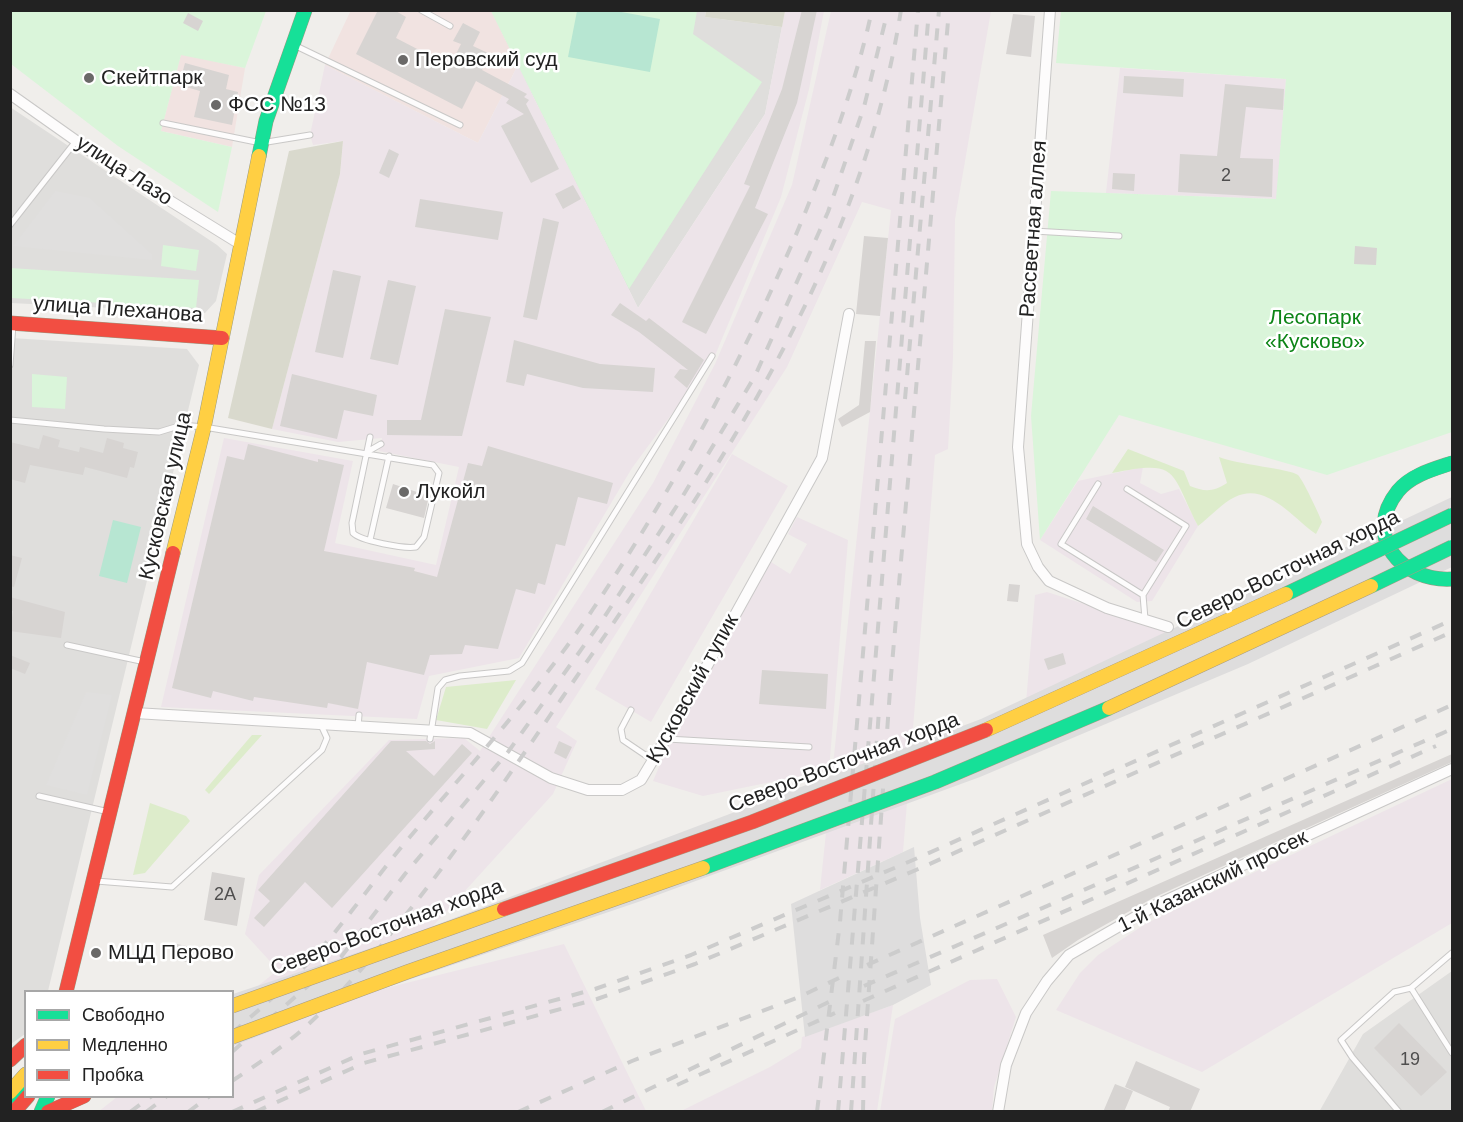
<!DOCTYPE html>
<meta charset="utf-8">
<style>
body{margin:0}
#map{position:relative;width:1463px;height:1122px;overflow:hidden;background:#f0eeeb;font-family:Arial,sans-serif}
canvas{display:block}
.frame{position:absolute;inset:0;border:12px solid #222;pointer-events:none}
.legend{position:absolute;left:24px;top:990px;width:210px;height:108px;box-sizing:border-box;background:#fff;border:2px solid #a7a7a7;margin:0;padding:8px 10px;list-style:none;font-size:18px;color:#222}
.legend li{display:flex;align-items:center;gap:12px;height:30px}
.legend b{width:30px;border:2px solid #a7a7a7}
</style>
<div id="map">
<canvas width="1463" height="1122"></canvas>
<div class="frame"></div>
<ul class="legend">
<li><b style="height:8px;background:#16e098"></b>Свободно</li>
<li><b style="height:8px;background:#ffcf43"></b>Медленно</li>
<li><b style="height:8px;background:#f24e42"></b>Пробка</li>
</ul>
</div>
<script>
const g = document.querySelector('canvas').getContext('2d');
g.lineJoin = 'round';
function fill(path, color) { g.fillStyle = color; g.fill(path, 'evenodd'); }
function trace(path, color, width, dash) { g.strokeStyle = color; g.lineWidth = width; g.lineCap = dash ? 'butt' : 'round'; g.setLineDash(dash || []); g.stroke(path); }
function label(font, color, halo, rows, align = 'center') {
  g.font = font + ' Arial,sans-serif'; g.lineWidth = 5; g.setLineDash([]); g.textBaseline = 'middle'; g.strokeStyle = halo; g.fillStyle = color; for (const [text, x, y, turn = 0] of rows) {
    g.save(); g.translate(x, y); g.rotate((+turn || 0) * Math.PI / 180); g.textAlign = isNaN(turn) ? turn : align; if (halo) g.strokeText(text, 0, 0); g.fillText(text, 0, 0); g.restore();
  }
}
fill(new Path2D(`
 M 491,11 L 706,11 L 705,17 L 782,27 L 765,114 L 638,308 Z
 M 10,107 L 217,245 L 227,254 L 216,301 L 205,313 L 11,303 Z
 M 11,338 L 187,349 L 199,365 L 48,991 L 26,992 L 25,1034 L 11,1044 Z
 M 1452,971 L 1452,1111 L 1319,1112 L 1363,1034 Z`), '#dfdedc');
fill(new Path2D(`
 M 351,10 L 491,11 L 518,65 L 478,143 L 325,65 Z
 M 181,54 L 245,68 L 232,147 L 161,131 Z`), '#f1e3e1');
fill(new Path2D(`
 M 785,11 L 824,11 L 809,89 L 781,197 L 714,358 L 711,356 L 685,396 L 632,468 L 519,658 L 429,676 L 417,719 L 161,707 L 224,438 L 353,461 L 335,543 L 436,565 L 459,467 L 379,451 L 382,438 L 338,442 L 272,429 L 340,174 L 343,141 L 313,145 L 310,135 L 325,65 L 478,143 L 518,65 L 638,308 L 765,114 Z
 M 831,11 L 991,11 L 955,219 L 953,357 L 948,449 L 935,455 L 903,852 L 820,890 L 891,210 L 862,202 L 787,367 L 556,727 L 577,741 L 553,794 L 374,991 L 564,944 L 646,1111 L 98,1112 L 117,1097 L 232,1096 L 233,1006 L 278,970 L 245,934 L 259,875 L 389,740 L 464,738 L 480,751 L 653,483 L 715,364 L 792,185 Z
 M 1120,68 L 1286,79 L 1277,199 L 1106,193 Z
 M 732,454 L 788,486 L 651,722 L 595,689 Z
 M 1143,467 L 1140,483 L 1161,494 L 1179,489 L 1198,526 L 1152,601 L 1137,602 L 1040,540 L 1078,481 Z
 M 797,517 L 848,540 L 829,770 L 703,796 L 653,781 L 671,739 L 771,562 L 790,574 L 807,544 L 788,534 Z
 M 1047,592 L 1181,635 L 1026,703 L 1035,595 Z
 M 1452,779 L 1452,923 L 1202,1072 L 1056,1010 L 1080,973 L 1098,955 L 1147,923 Z
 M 997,979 L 1016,1017 L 994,1087 L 992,1111 L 880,1112 L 895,1019 L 970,980 Z
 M 893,1005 L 877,1111 L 679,1112 L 770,1067 L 801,1048 L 802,1037 Z`), '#ede4e9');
fill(new Path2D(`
 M 706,11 L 706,10 L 785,11 L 782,27 L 705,17 Z
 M 343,141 L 340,174 L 272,429 L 228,418 L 289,151 Z`), '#d9d9cd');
fill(new Path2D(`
 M 1128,449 L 1184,471 L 1190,486 C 1205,492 1213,492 1227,483 L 1219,457 C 1235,464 1291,469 1298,475 C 1303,480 1319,514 1322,522 L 1316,534 C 1294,519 1266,481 1235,497 C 1222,503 1210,517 1198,526 C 1170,471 1180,459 1112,473 Z
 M 516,680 L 487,729 L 436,720 L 446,687 Z
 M 252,735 L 262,735 L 209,794 L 205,790 Z
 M 150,803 L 186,816 L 190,821 L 145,873 L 133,875 Z`), '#ddeccb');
fill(new Path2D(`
 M 10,11 L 266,11 L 245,68 L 181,55 L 161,131 L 232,147 L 218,212 L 118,146 L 11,64 Z
 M 491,11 L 697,11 L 693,34 L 762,82 L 629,289 Z
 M 1061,11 L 1452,11 L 1452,432 L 1327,475 L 1119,415 L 1040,540 L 1031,416 L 1051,191 L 1276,199 L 1286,79 L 1056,63 Z
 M 163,245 L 199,250 L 196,271 L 161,266 Z
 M 10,268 L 199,280 L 196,308 L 11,298 Z
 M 32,374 L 67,377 L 65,409 L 32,407 Z`), '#daf5da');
fill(new Path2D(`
 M 577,11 L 616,11 L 660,19 L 650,72 L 568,57 Z
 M 113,520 L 141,527 L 127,583 L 99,576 Z`), '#b7e6d2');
fill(new Path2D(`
 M 55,191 L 90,198 L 152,254 L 152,260 L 13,246 Z
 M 86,692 L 112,695 L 87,795 L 46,785 Z`), '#e0dfde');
fill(new Path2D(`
 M 1452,497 L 1452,567 L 1248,664 L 980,777 L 641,901 L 358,997 L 233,1046 L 233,994 L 404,937 L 981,719 Z
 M 914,847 L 920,918 L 931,985 L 893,1005 L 805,1037 L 791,904 Z`), '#dedddd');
fill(new Path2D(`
 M 378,10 L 394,10 L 406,17 L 396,38 L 450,66 L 461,44 L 453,41 L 463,23 L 480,32 L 473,46 L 490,54 L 482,70 L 527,94 L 524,97 L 529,100 L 526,104 L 559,169 L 531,183 L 501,126 L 524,114 L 506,103 L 509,99 L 476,81 L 462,109 L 356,54 Z
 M 802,10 L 817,10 L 797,103 L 755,208 L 768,214 L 706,334 L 682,322 L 750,186 L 744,184 L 782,89 Z
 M 188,13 L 203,21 L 198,31 L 183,23 Z
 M 1013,14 L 1035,16 L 1031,57 L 1006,54 Z
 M 185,63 L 229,75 L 226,89 L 238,92 L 232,125 L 194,117 L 200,91 L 179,85 Z
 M 1124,76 L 1184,79 L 1183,97 L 1123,93 Z
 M 1225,84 L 1284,89 L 1283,110 L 1246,107 L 1240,158 L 1273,159 L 1272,197 L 1178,192 L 1180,154 L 1217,156 Z
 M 389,149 L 399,154 L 389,178 L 379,173 Z
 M 1113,173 L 1135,174 L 1134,191 L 1112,189 Z
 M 573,185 L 581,199 L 563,209 L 555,194 Z
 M 420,199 L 503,212 L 498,240 L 415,227 Z
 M 543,218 L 559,222 L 537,320 L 523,317 Z
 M 864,236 L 888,238 L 880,316 L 856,314 Z
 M 1355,246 L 1377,248 L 1376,265 L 1354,264 Z
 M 333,270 L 361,276 L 343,358 L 315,352 Z
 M 388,280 L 416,286 L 398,365 L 370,359 Z
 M 620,303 L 646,321 L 649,318 L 704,360 L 687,388 L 674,377 L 680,369 L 688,370 L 639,332 L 611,315 Z
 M 445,309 L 491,317 L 462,436 L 387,435 L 387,420 L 421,420 Z
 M 514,340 L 600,364 L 655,368 L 653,392 L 583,388 L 527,374 L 524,386 L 506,382 Z
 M 865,341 L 876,341 L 870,412 L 842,427 L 838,419 L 859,405 Z
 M 292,374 L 377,395 L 373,416 L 344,410 L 337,439 L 280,426 Z
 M 43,435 L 60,440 L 58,447 L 79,452 L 80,447 L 103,453 L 107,438 L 124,443 L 123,448 L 138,452 L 134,468 L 130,467 L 127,478 L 85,467 L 83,475 L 30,465 L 25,483 L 10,479 L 10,442 L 39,449 Z
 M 248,444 L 318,462 L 318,459 L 344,465 L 324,551 L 415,568 L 414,571 L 437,577 L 468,463 L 482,466 L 488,446 L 613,483 L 607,504 L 578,497 L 565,546 L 556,544 L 545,585 L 538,583 L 535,594 L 516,589 L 498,649 L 465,645 L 462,654 L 430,655 L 424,675 L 367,662 L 358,709 L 328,703 L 327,708 L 254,697 L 253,701 L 213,691 L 211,698 L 172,688 L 227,456 L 244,460 Z
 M 393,484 L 429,496 L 424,518 L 386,508 Z
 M 1093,506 L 1164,550 L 1156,562 L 1086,519 Z
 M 10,555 L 22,558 L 14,587 L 10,586 Z
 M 1009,584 L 1020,585 L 1018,602 L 1007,601 Z
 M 10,597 L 65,612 L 61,638 L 10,631 L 13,611 L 10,610 Z
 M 1063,653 L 1066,664 L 1048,670 L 1044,659 Z
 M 10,655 L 30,663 L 25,674 L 10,668 Z
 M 762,670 L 828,674 L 826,709 L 759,704 Z
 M 391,741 L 426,741 L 430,744 L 435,741 L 435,749 L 406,751 L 434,776 L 462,744 L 472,753 L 332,908 L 305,882 L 264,927 L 254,918 L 270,901 L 258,890 Z
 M 559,741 L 572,747 L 566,759 L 554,753 Z
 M 1452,754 L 1452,762 L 1153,898 L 1078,940 L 1052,958 L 1043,935 Z
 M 212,872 L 245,878 L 237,926 L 204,920 Z
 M 173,943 L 195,948 L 191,963 L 170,958 Z
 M 1399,1023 L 1447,1072 L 1421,1096 L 1374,1048 Z
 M 1136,1061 L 1200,1089 L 1190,1112 L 1168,1112 L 1170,1107 L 1125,1087 Z
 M 1115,1084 L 1133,1091 L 1124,1112 L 1103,1112 Z`), '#d7d4d2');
const lane = new Path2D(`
 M 421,10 L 450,26
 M 294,45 L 460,125
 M 163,123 L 261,143 L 310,135
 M 10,225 L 76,141
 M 1034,231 L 1119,236
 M 10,365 L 13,325
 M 10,420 L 104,429 L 159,432 L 182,425 L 204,427 L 433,465 L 439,473 L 424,537 L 416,547 C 404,549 361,541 353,533 L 352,523 L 370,437
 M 367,452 L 381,444
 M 1098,484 L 1061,544 L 1143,595 L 1145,619
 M 1127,489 L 1186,526 L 1143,595
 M 370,540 L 389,456
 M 67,645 L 145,662
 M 631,710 L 621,729 L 623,740 L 654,761
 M 358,727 L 359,715
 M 430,739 L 438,688 L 445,680 L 460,676 L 509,671 L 522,663 L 712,356
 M 667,739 L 809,747
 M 39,796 L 109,812
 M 96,881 L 172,887 L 322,750 L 327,738 L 321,725
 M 1411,988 L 1452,1053
 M 1399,1112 L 1352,1057 L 1341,1040 L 1394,992 L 1411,988 L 1452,953`);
const street = new Path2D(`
 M 1050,10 L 1018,447 L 1027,544 L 1038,567 L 1049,581 L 1107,608 L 1168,627
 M 10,94 L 99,157 L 240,244
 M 135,713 L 470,733 L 551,778 L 588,790 L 622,790 L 641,780 L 677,720 L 822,458 L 849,314
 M 998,1112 L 1006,1065 L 1026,1013 L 1047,981 L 1069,955 L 1156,905 L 1452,769`);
const fast = new Path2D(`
 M 259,156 L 266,121 L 305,10
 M 1452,463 C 1434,469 1411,475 1398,491 C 1362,536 1401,582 1452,579
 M 10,1096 L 26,1090
 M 41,1112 L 48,1096`);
const slow = new Path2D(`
 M 173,553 L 204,427 L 259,156
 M 10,1092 L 26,1074`);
const jam = new Path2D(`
 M 10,323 L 222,338
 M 66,992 L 173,553
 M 10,1060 L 26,1045
 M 14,1112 L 28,1096
 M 48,1112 L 84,1096`);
trace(lane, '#c9c8c7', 7);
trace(street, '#c9c8c7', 12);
trace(fast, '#999a82', 15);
trace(slow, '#999a82', 15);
trace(jam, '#999a82', 15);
trace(lane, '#fdfcfc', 5);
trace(street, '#fdfcfc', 10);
trace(fast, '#16e098', 14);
trace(slow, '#ffcf43', 14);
trace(jam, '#f24e42', 14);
trace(new Path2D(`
 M 905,399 L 939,10
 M 867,965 L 1452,705
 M 864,986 L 1452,729
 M 863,1001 L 1436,746
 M 232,1033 C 265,1005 297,977 325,944 C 354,910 380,872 409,838 C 472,763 539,690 593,609 C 672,491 739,367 795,237 C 826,163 855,88 872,10
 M 232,1052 L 341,957 L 405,874 L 508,752 L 603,619 L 678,504 L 755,376 L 828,212 L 864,107 L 888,10
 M 232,1081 C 261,1062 290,1042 314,1019 C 346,989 373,956 400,922 C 458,850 510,774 562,698 C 708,485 860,271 901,10
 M 677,1085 L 835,1013
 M 130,1112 L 152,1096
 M 146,1112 L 167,1096
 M 188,1112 L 210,1096
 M 232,1112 L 361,1054 L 595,989 L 691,955 L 913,860 L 1452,620
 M 255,1112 L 364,1063 L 597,999 L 695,964 L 916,870 L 1452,632
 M 518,1112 L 632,1061 L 799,997 L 839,978
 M 602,1112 L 839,997
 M 817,1112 L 840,922 L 918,10
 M 838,1112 L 929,10
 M 851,1112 L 879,710
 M 863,1112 L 864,1059 L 891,676 L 949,10`), '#ccc', 4, [12, 12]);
const fastBridge = new Path2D(`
 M 1371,586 L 1452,547
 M 1286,594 L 1452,515
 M 703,868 L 935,782 L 1109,708`);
const slowBridge = new Path2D(`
 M 1109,708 L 1371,586
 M 986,730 L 1286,594
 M 232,1006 L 504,909
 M 232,1037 L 407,972 L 703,868`);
const jamBridge = new Path2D(`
 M 504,909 L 752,822 L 986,730`);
trace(fastBridge, '#a79c86', 15, []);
trace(slowBridge, '#a79c86', 15, []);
trace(jamBridge, '#a79c86', 15, []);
trace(fastBridge, '#16e098', 14);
trace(slowBridge, '#ffcf43', 14);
trace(jamBridge, '#f24e42', 14);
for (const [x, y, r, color] of [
 [403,60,6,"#6a6968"],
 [89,78,6,"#6a6968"],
 [216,105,6,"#6a6968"],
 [404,492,6,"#6a6968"],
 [96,953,6,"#6a6968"]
]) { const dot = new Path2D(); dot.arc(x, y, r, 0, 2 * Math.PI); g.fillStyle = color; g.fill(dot); trace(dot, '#fff', 2); }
label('18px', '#4f4e4e', null, [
 ["2",1226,176],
 ["2А",225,895],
 ["19",1410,1060]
]);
label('21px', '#222', '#fff', [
 ["Перовский суд",415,60],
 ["Скейтпарк",101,78],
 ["ФСС №13",228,105],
 ["Лукойл",416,492],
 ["МЦД Перово",108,953]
], 'left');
label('21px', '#222', '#fff', [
 ["улица Лазо",124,171,33],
 ["Рассветная аллея",1034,229,-86],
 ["улица Плеханова",118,310,4],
 ["Кусковская улица",166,496,-77],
 ["Северо-Восточная хорда",1288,570,-26],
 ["Кусковский тупик",693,689,-61],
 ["Северо-Восточная хорда",844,763,-21],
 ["1-й Казанский просек",1213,882,-26],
 ["Северо-Восточная хорда",387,928,-20]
]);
label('21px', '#0c8416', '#fff', [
 ["Лесопарк",1315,318],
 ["«Кусково»",1315,342]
]);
</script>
